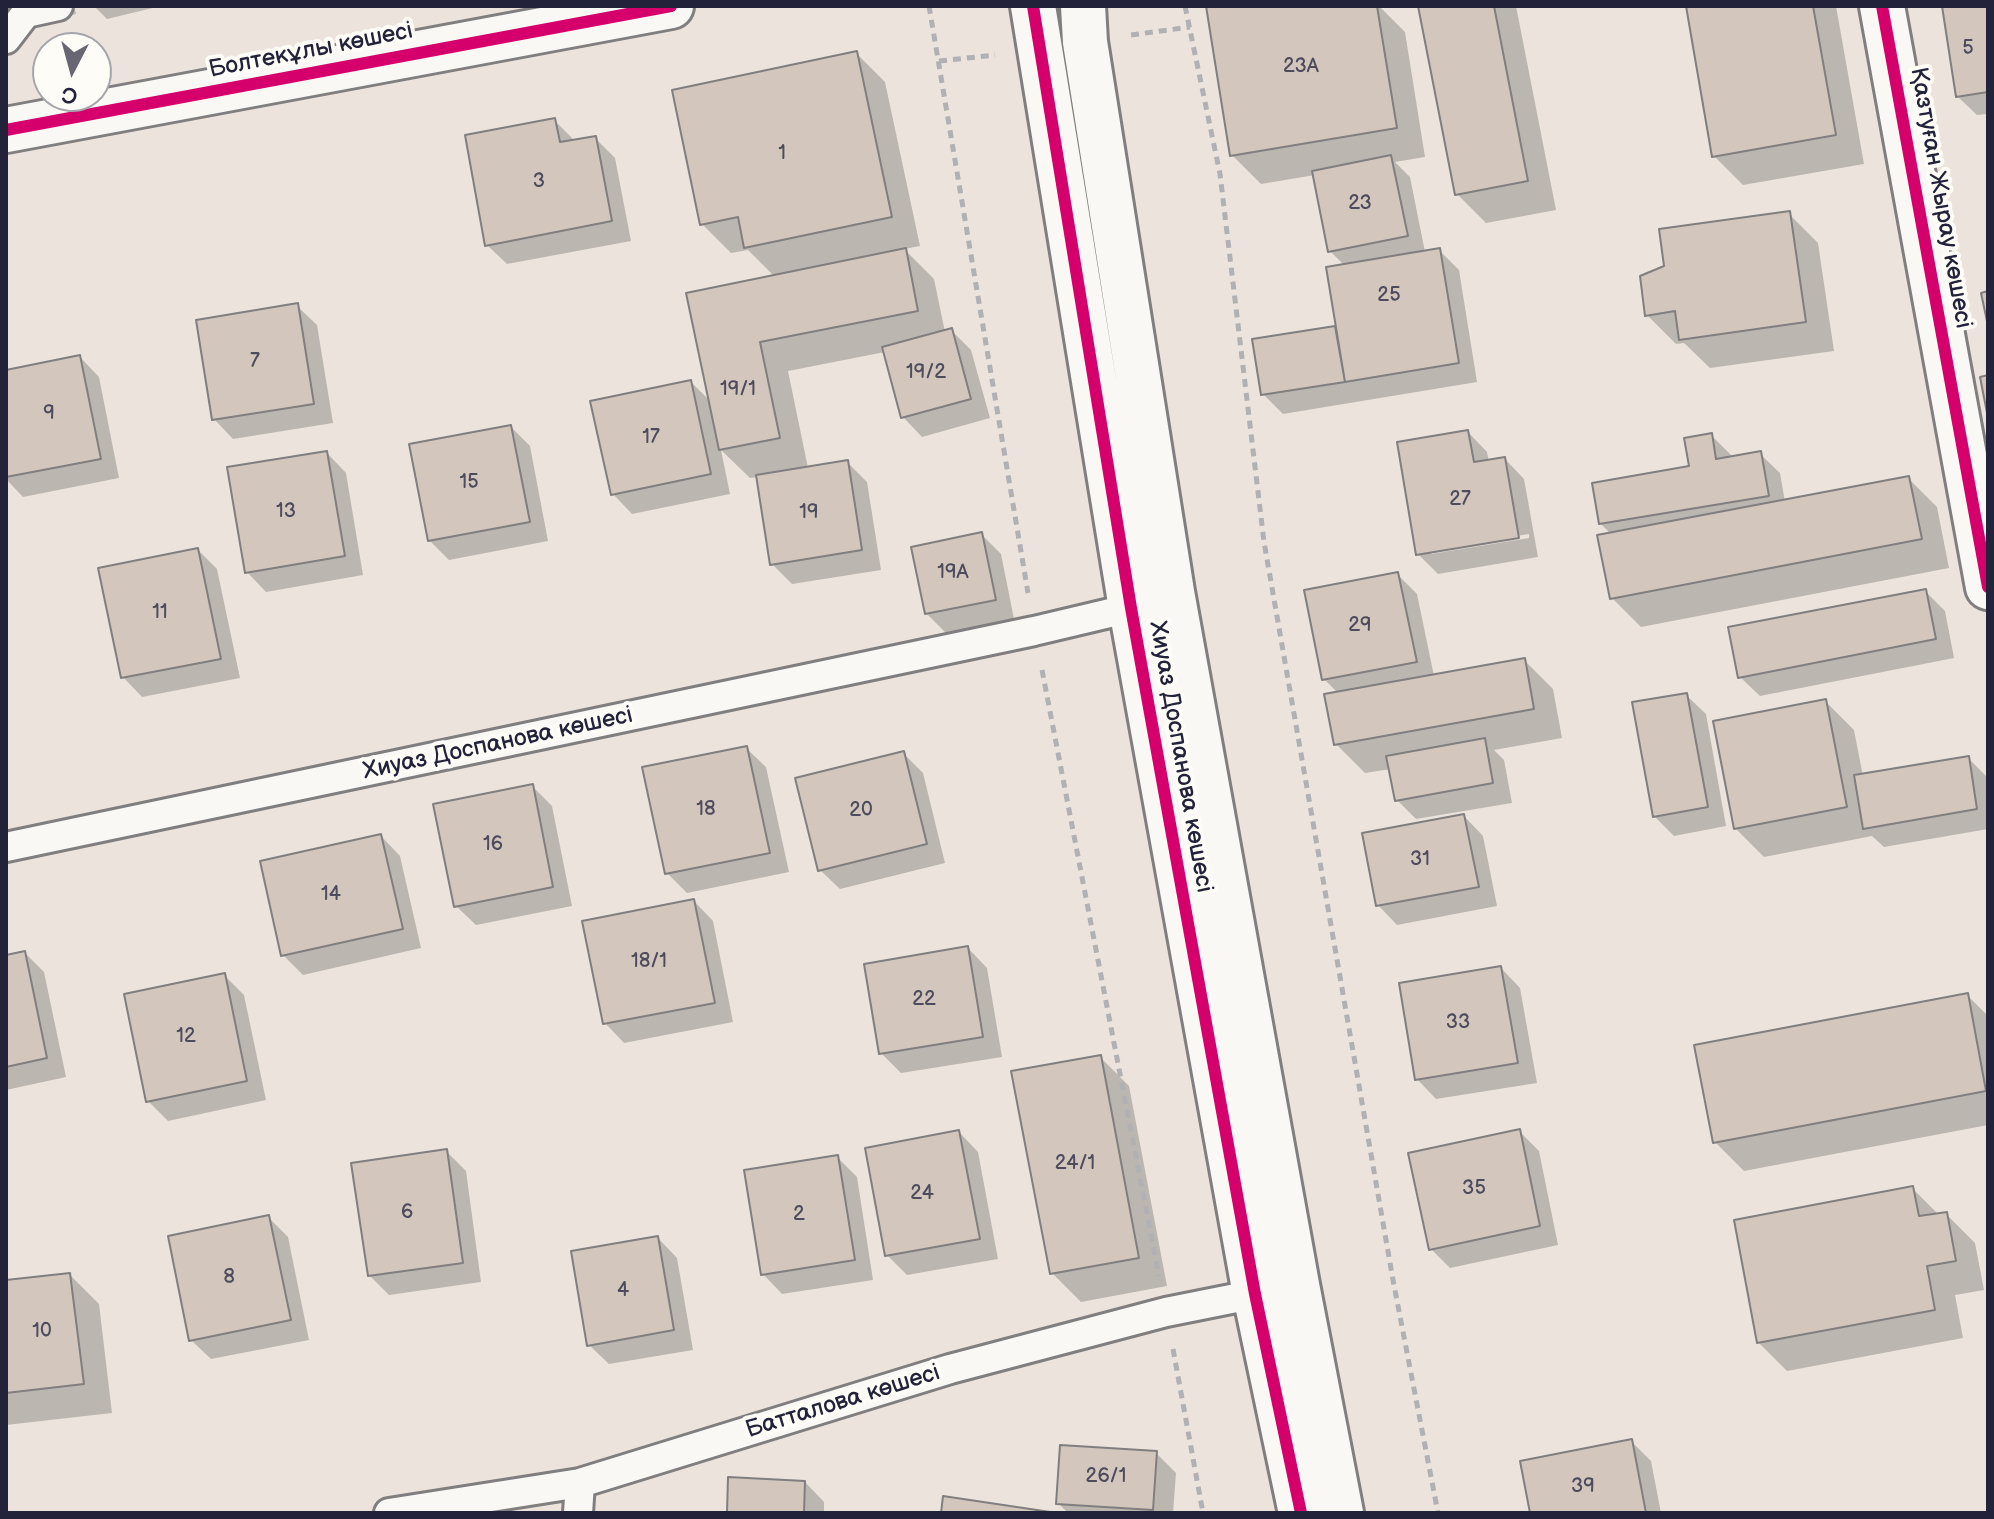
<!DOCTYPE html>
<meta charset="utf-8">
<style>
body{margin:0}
#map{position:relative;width:1994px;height:1519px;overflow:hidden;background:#ece4dc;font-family:"Balsamiq Sans",sans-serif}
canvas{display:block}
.frame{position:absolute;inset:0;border:8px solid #22223b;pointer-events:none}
.north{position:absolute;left:32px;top:32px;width:80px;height:80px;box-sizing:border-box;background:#fdfcf7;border:2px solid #a5a5ac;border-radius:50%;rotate:186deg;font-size:22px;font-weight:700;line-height:32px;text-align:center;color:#22223b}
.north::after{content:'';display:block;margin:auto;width:28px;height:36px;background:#696673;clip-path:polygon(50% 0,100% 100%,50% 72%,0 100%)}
</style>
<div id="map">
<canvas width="1994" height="1519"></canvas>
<div class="frame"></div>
<div class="north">С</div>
</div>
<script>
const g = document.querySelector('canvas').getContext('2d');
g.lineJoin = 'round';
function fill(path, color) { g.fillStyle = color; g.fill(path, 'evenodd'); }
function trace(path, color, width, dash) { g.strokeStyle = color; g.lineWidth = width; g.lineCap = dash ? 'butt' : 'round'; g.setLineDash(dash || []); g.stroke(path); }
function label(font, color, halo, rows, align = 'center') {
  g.font = font + ' "Balsamiq Sans",sans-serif'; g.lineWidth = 8; g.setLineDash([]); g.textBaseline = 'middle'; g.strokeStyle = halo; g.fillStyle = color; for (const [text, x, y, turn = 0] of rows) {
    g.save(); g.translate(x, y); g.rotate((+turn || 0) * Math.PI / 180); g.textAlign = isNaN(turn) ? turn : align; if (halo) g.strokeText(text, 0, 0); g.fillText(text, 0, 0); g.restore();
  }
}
fill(new Path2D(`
 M 10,6 L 74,6 L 76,14 L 28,24 Z
 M 94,6 L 161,6 L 107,19 Z
 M 1208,6 L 1379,6 L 1405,32 L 1425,157 L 1395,162 L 1410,177 L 1425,252 L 1439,250 L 1459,270 L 1477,382 L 1283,414 L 1263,394 L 1255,341 L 1337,328 L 1345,266 L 1330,251 L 1315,175 L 1261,184 L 1232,155 Z
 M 1420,6 L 1516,6 L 1556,210 L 1486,223 L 1457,194 Z
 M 1688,6 L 1836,6 L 1864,164 L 1743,185 L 1714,156 Z
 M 1944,6 L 1988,6 L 1988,114 L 1977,115 L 1957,96 Z
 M 856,53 L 885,82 L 920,246 L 904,249 L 934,279 L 945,332 L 951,330 L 971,350 L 990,418 L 922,437 L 903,417 L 885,352 L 788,371 L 808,468 L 847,462 L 867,482 L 881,570 L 792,584 L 772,564 L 758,477 L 750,478 L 721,450 L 730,494 L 632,514 L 613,494 L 691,382 L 711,402 L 775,277 L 748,250 L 731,253 L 702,224 Z
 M 554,120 L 574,140 L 595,138 L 615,158 L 631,241 L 507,264 L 487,245 Z
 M 1789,214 L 1818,243 L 1834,351 L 1710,368 L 1684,343 L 1676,344 L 1647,315 Z
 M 297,306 L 317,325 L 333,423 L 233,439 L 214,419 Z
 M 80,357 L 99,377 L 119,478 L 23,497 L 6,479 L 6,372 Z
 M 511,427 L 530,446 L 548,541 L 449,560 L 429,540 Z
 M 1468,432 L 1487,452 L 1489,462 L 1505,459 L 1524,479 L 1538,557 L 1438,574 L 1418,554 ZM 1529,534 L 1529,538 L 1431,554 L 1431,550 Z
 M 1711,435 L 1731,455 L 1732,458 L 1760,454 L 1780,473 L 1785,502 L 1908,478 L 1937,507 L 1949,568 L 1641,627 L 1612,598 L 1612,535 L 1600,523 L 1691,468 Z
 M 327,453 L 346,473 L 363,575 L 266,592 L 247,572 Z
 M 981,534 L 1001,554 L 1014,619 L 946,633 L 926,613 Z
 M 198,550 L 217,569 L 240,678 L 142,697 L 123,677 Z
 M 1397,574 L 1417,594 L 1434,676 L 1524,660 L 1553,689 L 1562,738 L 1494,750 L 1504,760 L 1512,803 L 1416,819 L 1397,800 L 1391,769 L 1365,773 L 1336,744 L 1338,693 L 1324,679 Z
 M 1925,591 L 1945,611 L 1954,658 L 1760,696 L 1740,677 Z
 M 1686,695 L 1706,714 L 1726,826 L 1674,836 L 1654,816 Z
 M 1825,701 L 1854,730 L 1863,776 L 1968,758 L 1988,778 L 1988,829 L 1884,847 L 1872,836 L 1764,857 L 1735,828 Z
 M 746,748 L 766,767 L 789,872 L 687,893 L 667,873 Z
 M 903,753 L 923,773 L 945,863 L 840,889 L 820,870 Z
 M 532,786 L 552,806 L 572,906 L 476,925 L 456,906 Z
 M 1464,816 L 1483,836 L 1497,906 L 1397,925 L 1378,905 Z
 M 381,836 L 400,856 L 421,948 L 303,975 L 283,955 Z
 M 694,901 L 713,921 L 733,1022 L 624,1043 L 605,1023 Z
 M 968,948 L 987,968 L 1002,1057 L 901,1073 L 881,1053 Z
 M 25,953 L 44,972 L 66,1077 L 6,1090 L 6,957 Z
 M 1501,968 L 1520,988 L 1537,1083 L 1436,1099 L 1417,1079 Z
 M 224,975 L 244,995 L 266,1100 L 168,1121 L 148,1101 Z
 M 1967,995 L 1988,1016 L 1988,1125 L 1744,1171 L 1715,1142 Z
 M 1100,1057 L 1129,1086 L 1167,1286 L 1081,1302 L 1052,1273 Z
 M 1519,1131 L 1539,1151 L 1558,1245 L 1450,1268 L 1431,1249 Z
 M 959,1132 L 978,1152 L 998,1259 L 907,1275 L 887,1255 Z
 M 446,1151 L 466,1171 L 481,1282 L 389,1295 L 369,1275 Z
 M 837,1157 L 857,1177 L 873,1280 L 782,1294 L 763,1274 Z
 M 1913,1189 L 1939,1215 L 1946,1214 L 1975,1243 L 1984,1290 L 1955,1295 L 1963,1338 L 1787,1371 L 1758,1342 Z
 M 268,1217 L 288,1237 L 309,1340 L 211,1359 L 191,1340 Z
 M 658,1238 L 677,1258 L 693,1350 L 609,1364 L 589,1345 Z
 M 70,1275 L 99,1304 L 112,1413 L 6,1425 L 6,1282 Z
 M 1631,1441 L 1651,1461 L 1661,1513 L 1532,1513 Z
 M 1156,1453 L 1176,1473 L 1173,1513 L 1068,1513 L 1058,1503 Z
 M 805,1482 L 824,1502 L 824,1513 L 729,1513 Z`), '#0003');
const building = new Path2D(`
 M 1206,6 L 1377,6 L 1397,128 L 1230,156 Z
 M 1418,6 L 1494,6 L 1528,181 L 1455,195 Z
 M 1686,6 L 1813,6 L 1836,135 L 1712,157 Z
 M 1942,6 L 1988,6 L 1988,92 L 1956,97 Z
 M 857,51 L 892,217 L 744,248 L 738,217 L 700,225 L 672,90 Z
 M 555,118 L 560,142 L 596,136 L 612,221 L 485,246 L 465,135 Z
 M 1391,155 L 1408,236 L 1328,252 L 1312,171 Z
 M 1790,211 L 1806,322 L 1679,340 L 1675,311 L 1645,316 L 1640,276 L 1664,266 L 1659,229 Z
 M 906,248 L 918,311 L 760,342 L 780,438 L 719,450 L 686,293 Z
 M 1440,248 L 1459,363 L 1345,382 L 1326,267 Z
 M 1988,291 L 1988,326 L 1981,293 Z
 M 298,303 L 314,404 L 212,420 L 196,320 Z
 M 1335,326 L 1345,382 L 1261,395 L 1252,339 Z
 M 952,328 L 971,399 L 901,418 L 882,347 Z
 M 80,355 L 101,459 L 6,477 L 6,370 Z
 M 1988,375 L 1988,418 L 1980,377 Z
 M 691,380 L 711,474 L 611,495 L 590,401 Z
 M 511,425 L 530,522 L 428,541 L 409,444 Z
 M 1468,430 L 1474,462 L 1505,457 L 1519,538 L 1416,555 L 1397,442 Z
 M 1712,433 L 1716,459 L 1761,451 L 1769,496 L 1599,524 L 1592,483 L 1689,466 L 1684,438 Z
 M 327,451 L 345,556 L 245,573 L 227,467 Z
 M 848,460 L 862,550 L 770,565 L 756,475 Z
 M 1909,476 L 1922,539 L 1610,599 L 1597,535 Z
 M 982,532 L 996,600 L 925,614 L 911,547 Z
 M 198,548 L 221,659 L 121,678 L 98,568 Z
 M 1398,572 L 1417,662 L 1322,680 L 1304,590 Z
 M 1926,589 L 1936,639 L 1738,678 L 1728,627 Z
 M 1525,658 L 1534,709 L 1334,745 L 1324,694 Z
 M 1687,693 L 1708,807 L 1653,817 L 1632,702 Z
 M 1826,699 L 1847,807 L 1734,829 L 1713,721 Z
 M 1485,738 L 1493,783 L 1395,801 L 1386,756 Z
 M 747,746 L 770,853 L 665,874 L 642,767 Z
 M 904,751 L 927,844 L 818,871 L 795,778 Z
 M 1969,756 L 1977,809 L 1863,829 L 1854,775 Z
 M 533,784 L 553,887 L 454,907 L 433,804 Z
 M 1464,814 L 1479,887 L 1376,906 L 1362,833 Z
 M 381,834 L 403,929 L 281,956 L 260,861 Z
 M 694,899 L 715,1003 L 603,1024 L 582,921 Z
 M 968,946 L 983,1037 L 879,1054 L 864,964 Z
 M 25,951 L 47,1058 L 6,1067 L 6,955 Z
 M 1501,966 L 1518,1063 L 1415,1080 L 1399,983 Z
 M 225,973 L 247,1081 L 146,1102 L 124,994 Z
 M 1968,993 L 1986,1091 L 1713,1143 L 1694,1045 Z
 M 1101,1055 L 1139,1258 L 1050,1274 L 1011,1071 Z
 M 1520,1129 L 1540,1226 L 1429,1250 L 1408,1153 Z
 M 959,1130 L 980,1239 L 885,1256 L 865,1148 Z
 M 447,1149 L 463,1263 L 368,1276 L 351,1163 Z
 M 838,1155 L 855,1260 L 761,1275 L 744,1170 Z
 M 1913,1186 L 1919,1216 L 1947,1212 L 1956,1261 L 1927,1266 L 1935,1310 L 1757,1343 L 1734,1220 Z
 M 269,1215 L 291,1320 L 189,1341 L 168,1236 Z
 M 658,1236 L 674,1330 L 587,1346 L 571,1251 Z
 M 70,1273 L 84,1384 L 6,1393 L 6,1280 Z
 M 1632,1439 L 1646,1513 L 1530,1513 L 1520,1461 Z
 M 1060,1445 L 1157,1451 L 1153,1510 L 1056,1504 Z
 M 728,1477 L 805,1481 L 804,1513 L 727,1513 Z
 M 943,1496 L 1057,1513 L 941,1513 Z`);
fill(building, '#d3c7bd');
trace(building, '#817e7f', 2);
const lane = new Path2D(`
 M 6,39 L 26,13 L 58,6
 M 6,847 L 1034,631 L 1131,608 L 1145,602
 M 389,1513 L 580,1483 L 950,1369 L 1166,1312 L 1271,1291
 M 578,1513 L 580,1483`);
const street = new Path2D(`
 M 1882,6 L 1988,587`);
const secondary = new Path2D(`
 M 1033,6 L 1131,608 L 1255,1294 L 1301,1513
 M 1083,6 L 1085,42 L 1172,592 L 1297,1285 L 1341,1513
 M 6,130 L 671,6`);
trace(lane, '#817e7f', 34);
trace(street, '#817e7f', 50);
trace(secondary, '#817e7f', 50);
trace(new Path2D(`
 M 929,6 L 1028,593
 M 1185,6 L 1220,174 L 1264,542 L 1393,1280 L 1438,1513
 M 1131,35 L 1190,27
 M 939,61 L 995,55
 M 1042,670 L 1159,1276
 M 1173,1349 L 1203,1513`), '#b1b0b2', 5, [8, 6]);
trace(lane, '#f9f8f5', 28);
trace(street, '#f9f8f5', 44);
trace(secondary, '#f9f8f5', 44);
trace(new Path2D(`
 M 1033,6 L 1131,608 L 1255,1294 L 1301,1513
 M 1882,6 L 1988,587
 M 6,130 L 671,6`), '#d6006c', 12);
label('20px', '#4e4b5c', null, [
 ["5",1968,49],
 ["23А",1301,67],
 ["1",782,154],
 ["3",539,182],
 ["23",1360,204],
 ["25",1389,296],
 ["7",255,362],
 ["19/2",926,373],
 ["19/1",738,390],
 ["9",49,414],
 ["17",651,438],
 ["15",469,483],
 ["27",1460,500],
 ["13",286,512],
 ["19",809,513],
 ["19А",953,573],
 ["11",160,613],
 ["29",1360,626],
 ["18",706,810],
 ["20",861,811],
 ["16",493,845],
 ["31",1420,860],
 ["14",331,895],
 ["18/1",649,962],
 ["22",924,1000],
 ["33",1458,1023],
 ["12",186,1037],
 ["24/1",1075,1164],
 ["35",1474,1189],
 ["24",922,1194],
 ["6",407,1213],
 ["2",799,1215],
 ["8",229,1278],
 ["4",623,1291],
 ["10",42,1332],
 ["26/1",1106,1477],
 ["39",1583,1487]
]);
label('24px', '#22223b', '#fdfcf7', [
 ["Болтекұлы көшесі",311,51,-11],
 ["Қазтуған Жырау көшесі",1940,198,80],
 ["Хиуаз Доспанова көшесі",498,744,-12],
 ["Хиуаз Доспанова көшесі",1180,757,80],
 ["Батталова көшесі",843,1402,-17]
]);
</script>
